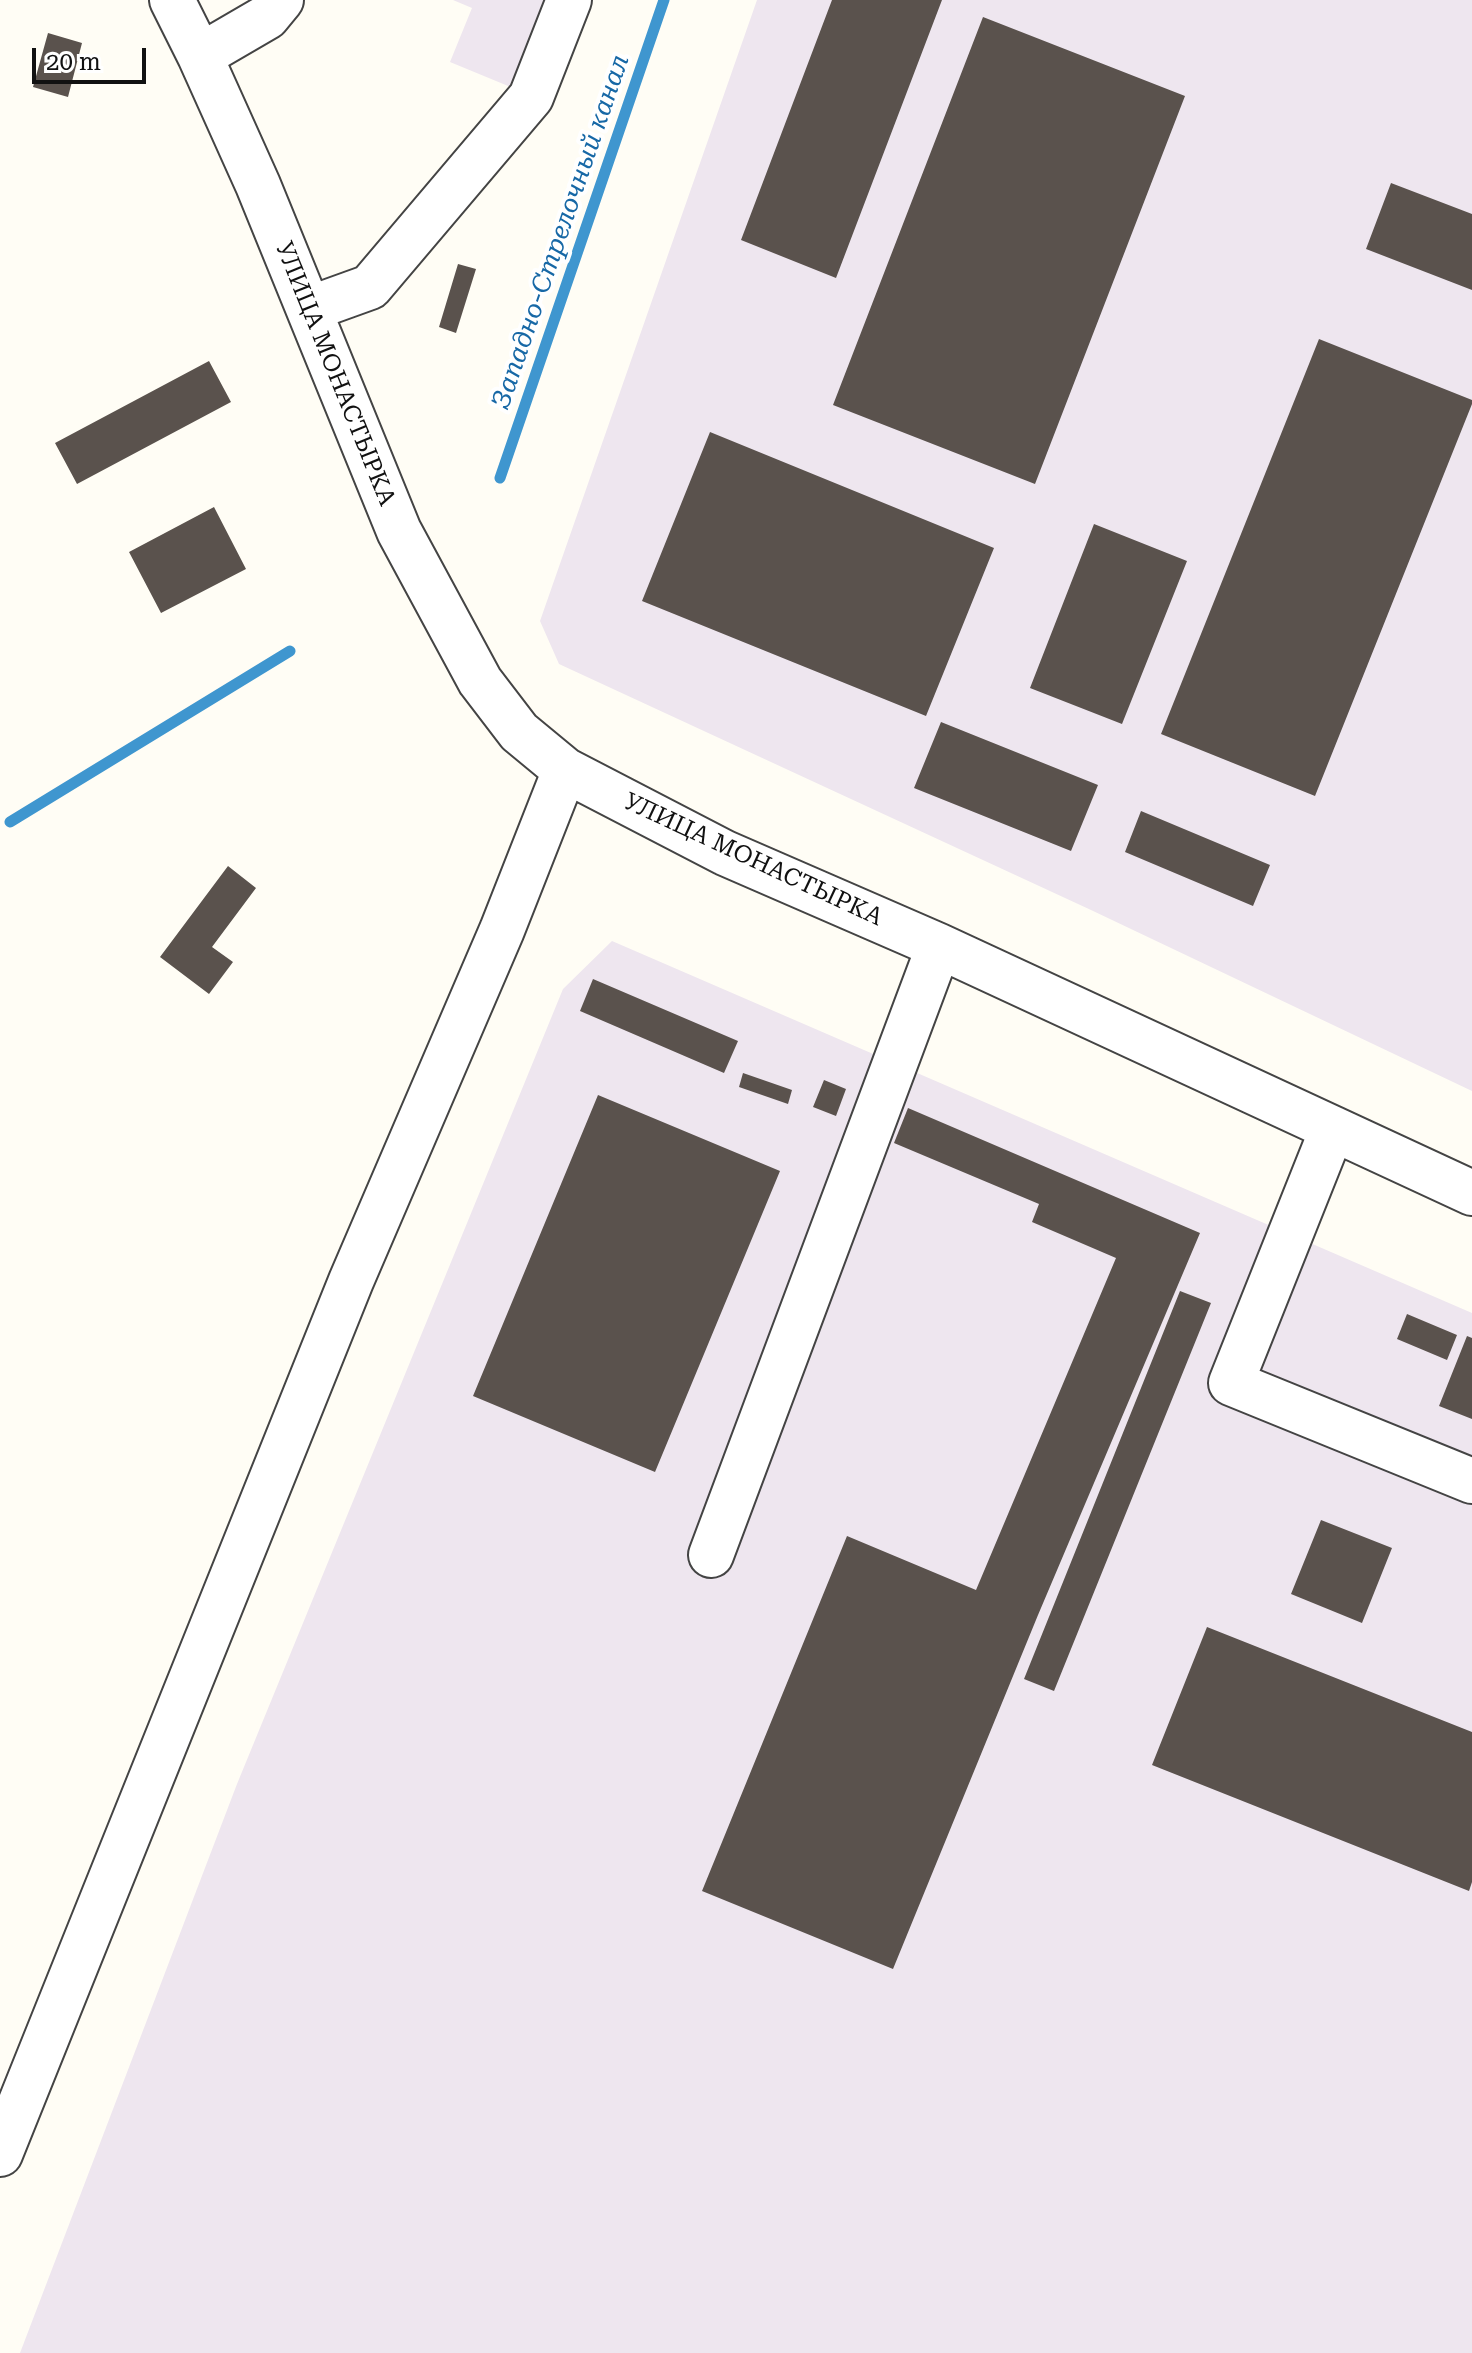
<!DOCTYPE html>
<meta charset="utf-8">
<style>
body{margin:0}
#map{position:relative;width:1472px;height:2353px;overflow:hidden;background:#fffdf5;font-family:"Roboto Serif",serif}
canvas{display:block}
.scale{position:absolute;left:32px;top:48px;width:114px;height:36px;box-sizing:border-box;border:4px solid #111;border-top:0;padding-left:10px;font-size:24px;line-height:28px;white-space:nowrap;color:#111;-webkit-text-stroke:6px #fff;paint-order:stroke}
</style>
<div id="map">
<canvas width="1472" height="2353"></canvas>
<div class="scale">20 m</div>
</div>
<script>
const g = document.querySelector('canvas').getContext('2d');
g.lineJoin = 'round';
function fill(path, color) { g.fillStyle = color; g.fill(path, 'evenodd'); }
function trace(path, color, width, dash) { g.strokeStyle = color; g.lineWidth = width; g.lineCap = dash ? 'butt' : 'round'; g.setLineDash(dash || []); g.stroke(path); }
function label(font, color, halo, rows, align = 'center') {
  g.font = font + ' "Roboto Serif",serif'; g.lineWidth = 8; g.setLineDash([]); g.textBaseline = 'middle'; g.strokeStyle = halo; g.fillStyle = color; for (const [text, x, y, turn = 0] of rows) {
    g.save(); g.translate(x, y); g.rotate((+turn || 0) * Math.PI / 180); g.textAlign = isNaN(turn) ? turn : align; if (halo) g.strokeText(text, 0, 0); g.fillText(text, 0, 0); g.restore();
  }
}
fill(new Path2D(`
 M 453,0 L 548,0 L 513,88 L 450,62 L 472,8 Z
 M 757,0 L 1472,0 L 1472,1091 L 1091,910 L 559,664 L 540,621 Z
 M 612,941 L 1472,1313 L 1472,2353 L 20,2353 L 237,1784 L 563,989 Z`), '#eee6ef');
trace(new Path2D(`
 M 500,478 L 664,0
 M 10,822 L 290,651`), '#3f96cf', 11);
fill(new Path2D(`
 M 832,0 L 942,0 L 836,278 L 741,240 Z
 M 983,17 L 1185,96 L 1035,484 L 833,405 Z
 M 48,33 L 82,43 L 68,97 L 33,87 Z
 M 1391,183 L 1472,214 L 1472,290 L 1366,249 Z
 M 458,264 L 476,269 L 456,333 L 439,327 Z
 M 1319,339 L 1472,400 L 1472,404 L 1315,796 L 1161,734 Z
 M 209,361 L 231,402 L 77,484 L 55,443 Z
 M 710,432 L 994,548 L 926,716 L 642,601 Z
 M 214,507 L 246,569 L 161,613 L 129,552 Z
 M 1094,524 L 1187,561 L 1122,724 L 1030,688 Z
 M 941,722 L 1098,785 L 1071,851 L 914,788 Z
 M 1141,811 L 1270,865 L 1253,906 L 1125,852 Z
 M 228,866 L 256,888 L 212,947 L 233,962 L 209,994 L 160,957 Z
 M 593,979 L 738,1041 L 724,1073 L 580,1011 Z
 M 743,1073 L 792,1090 L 788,1104 L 739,1087 Z
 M 824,1080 L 846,1089 L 836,1116 L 813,1107 Z
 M 598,1095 L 780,1171 L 655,1472 L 473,1396 Z
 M 908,1108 L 1200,1233 L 1038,1615 L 893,1969 L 702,1891 L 847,1536 L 976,1590 L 1116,1258 L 1032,1222 L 1039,1204 L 894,1143 Z
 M 1180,1291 L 1211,1303 L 1054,1691 L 1024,1679 Z
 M 1407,1314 L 1457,1335 L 1447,1360 L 1397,1339 Z
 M 1467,1336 L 1472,1338 L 1472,1419 L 1439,1406 Z
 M 1321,1520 L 1392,1548 L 1362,1623 L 1291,1594 Z
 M 1207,1627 L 1472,1732 L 1472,1882 L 1469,1891 L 1152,1765 Z`), '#5a524d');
const minor = new Path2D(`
 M 172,0 L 200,56 L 258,185 L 399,531 L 480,681 L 519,732 L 565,770 L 725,853 L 939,946 L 1472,1193
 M 200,56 L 267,17 L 281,0
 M 309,309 L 370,287 L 531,97 L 569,0
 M 1332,1130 L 1231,1383 L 1472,1481
 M 711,1555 L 939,946
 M 0,2154 L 351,1281 L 502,930 L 565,770`);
trace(minor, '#444', 48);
trace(minor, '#fff', 44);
label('24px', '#111', '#fff', [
 ["УЛИЦА МОНАСТЫРКА",335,374,68],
 ["УЛИЦА МОНАСТЫРКА",753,860,25]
]);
label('italic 26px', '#1768a6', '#fff', [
 ["Западно-Стрелочный канал",561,232,-71]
]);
</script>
